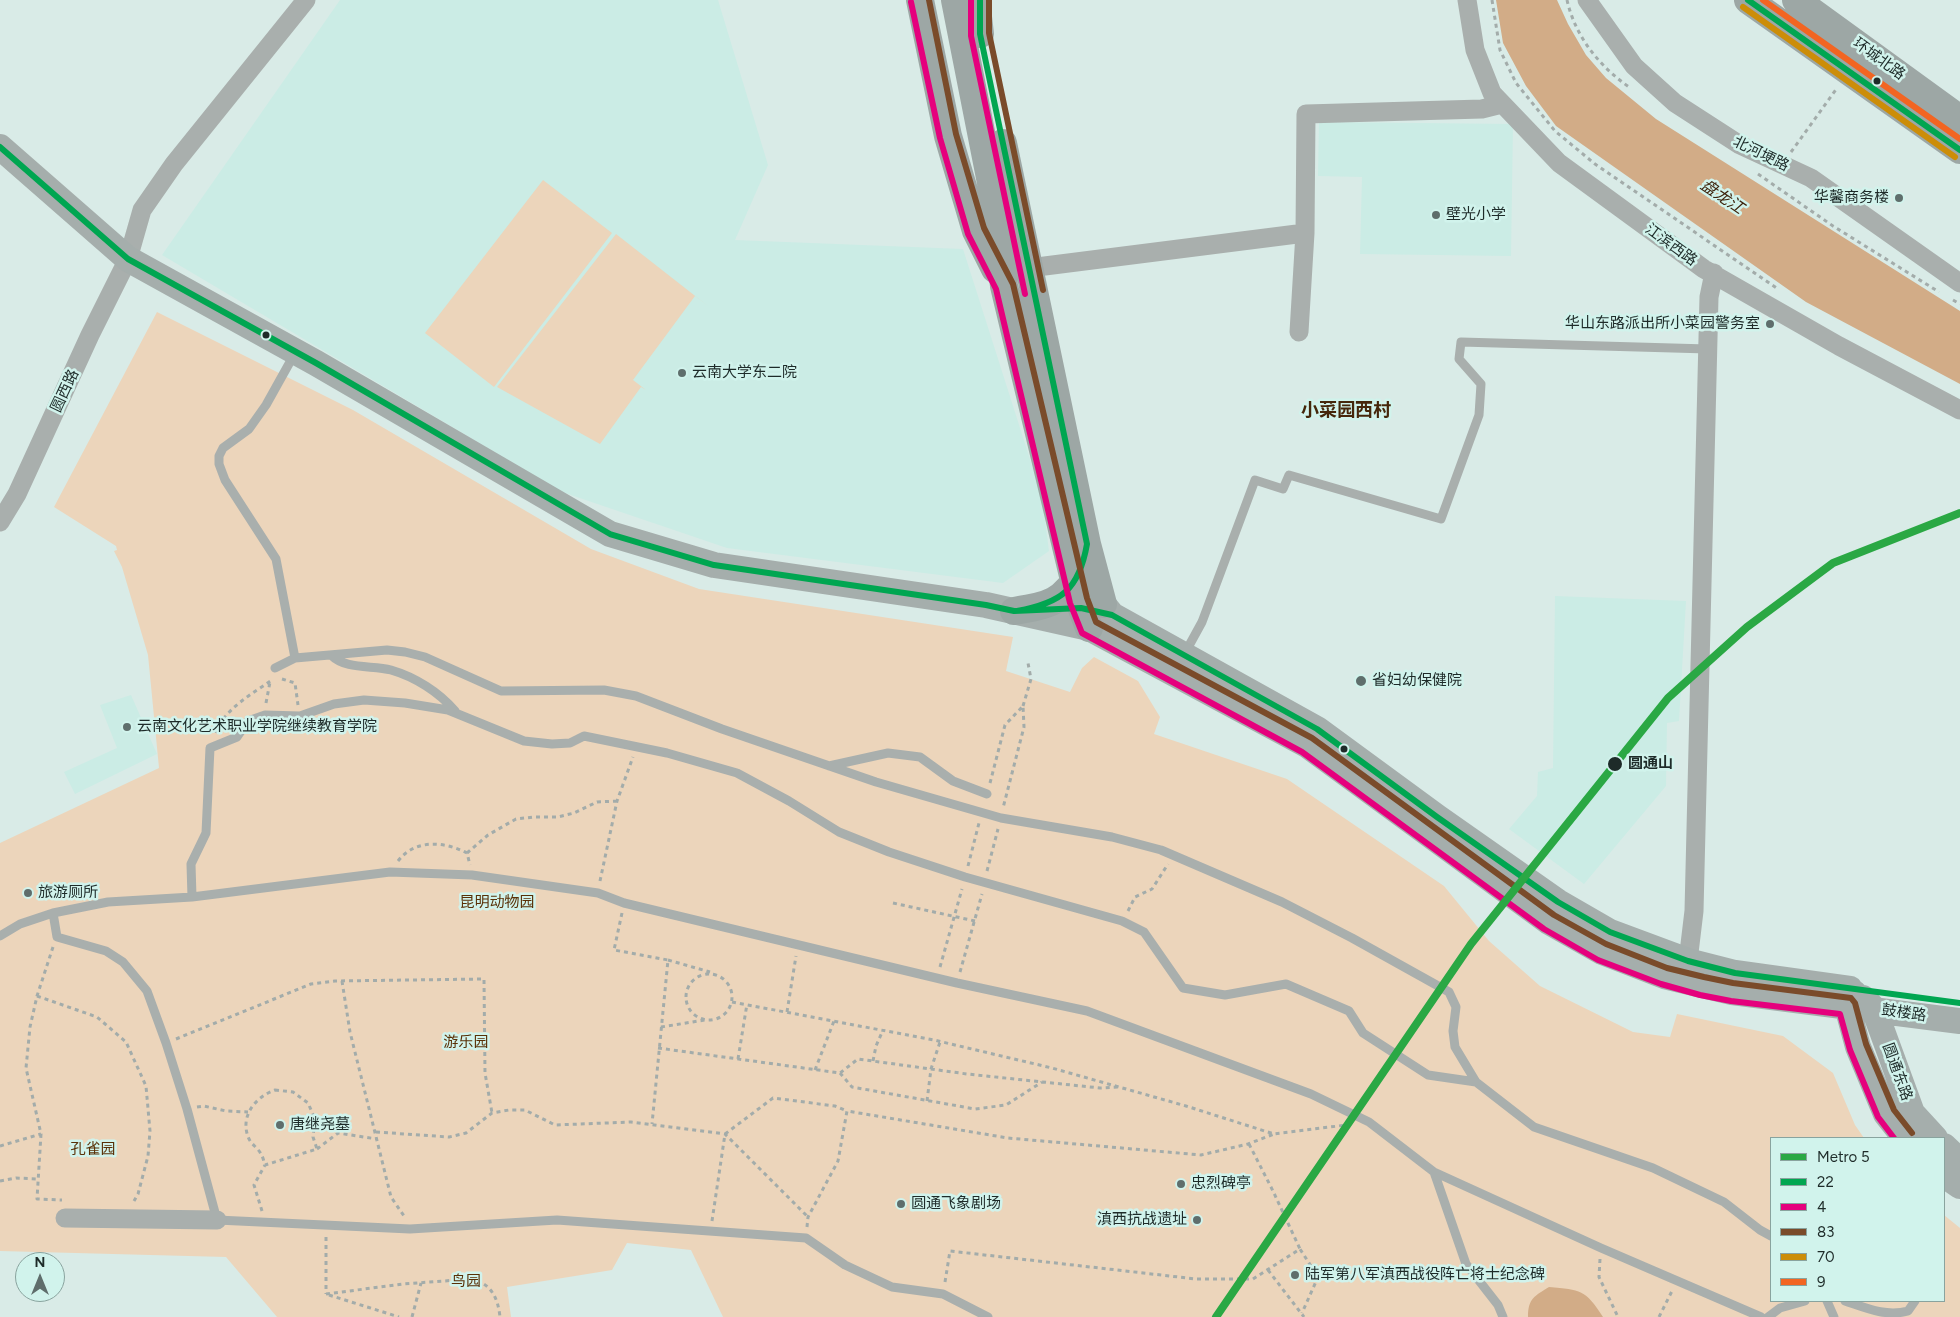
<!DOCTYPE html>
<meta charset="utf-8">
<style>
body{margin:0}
#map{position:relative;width:1960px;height:1317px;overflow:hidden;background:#d9ebe7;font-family:Figtree,sans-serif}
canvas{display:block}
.legend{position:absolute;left:1770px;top:1137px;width:175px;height:165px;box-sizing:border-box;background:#d1f3ec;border:1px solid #89a39e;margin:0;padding:6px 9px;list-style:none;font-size:15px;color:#1e2b29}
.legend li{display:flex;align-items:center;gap:10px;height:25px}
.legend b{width:25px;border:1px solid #89a39e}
.north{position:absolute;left:15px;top:1252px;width:50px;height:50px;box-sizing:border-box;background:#d1f3ec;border:1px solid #89a39e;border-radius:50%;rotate:0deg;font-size:14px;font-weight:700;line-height:20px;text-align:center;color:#1e2b29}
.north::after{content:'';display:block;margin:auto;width:18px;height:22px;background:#5f6e6c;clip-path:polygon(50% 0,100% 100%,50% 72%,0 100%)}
</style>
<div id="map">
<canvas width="1960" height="1317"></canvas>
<ul class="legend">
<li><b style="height:6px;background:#2aa844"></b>Metro 5</li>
<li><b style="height:6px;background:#00a651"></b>22</li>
<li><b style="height:6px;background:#e5007d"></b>4</li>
<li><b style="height:6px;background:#7a4b2a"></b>83</li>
<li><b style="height:6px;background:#cc8d08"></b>70</li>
<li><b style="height:6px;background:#f26522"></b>9</li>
</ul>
<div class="north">N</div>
</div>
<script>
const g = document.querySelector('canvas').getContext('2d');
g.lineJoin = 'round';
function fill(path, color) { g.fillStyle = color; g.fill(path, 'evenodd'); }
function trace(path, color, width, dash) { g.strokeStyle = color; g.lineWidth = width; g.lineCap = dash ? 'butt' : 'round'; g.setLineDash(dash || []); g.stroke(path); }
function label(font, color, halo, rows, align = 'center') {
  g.font = font + ' Figtree,"Noto Sans SC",sans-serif'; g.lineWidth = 5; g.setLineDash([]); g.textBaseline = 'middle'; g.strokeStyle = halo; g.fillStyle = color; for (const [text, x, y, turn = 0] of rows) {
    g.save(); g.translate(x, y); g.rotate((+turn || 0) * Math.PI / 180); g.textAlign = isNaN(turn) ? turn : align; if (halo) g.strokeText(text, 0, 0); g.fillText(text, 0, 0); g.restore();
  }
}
fill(new Path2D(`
 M 340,0 L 718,0 L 768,165 L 735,240 L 963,249 L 1042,497 L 1049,551 L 1003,583 L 727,548 L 562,492 L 162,255 Z
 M 1319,122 L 1513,124 L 1511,256 L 1360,254 L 1362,177 L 1318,176 Z
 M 1555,596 L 1686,601 L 1679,721 L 1667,723 L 1666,786 L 1584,884 L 1509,829 L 1537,796 L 1538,772 L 1553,768 Z
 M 131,695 L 157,754 L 75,794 L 64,772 L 117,748 L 100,705 Z`), '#cbece5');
fill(new Path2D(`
 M 543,180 L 612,233 L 494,387 L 425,333 Z
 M 616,234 L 708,306 L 695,296 L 633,380 L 646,390 L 641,387 L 600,444 L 497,387 Z
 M 157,312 L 353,410 L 591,549 L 699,589 L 1013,637 L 1006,671 L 1070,692 L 1082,668 L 1094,657 L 1138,681 L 1160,717 L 1154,734 L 1287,779 L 1444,886 L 1489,941 L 1540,986 L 1633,1032 L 1670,1037 L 1677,1014 L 1783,1036 L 1833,1073 L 1855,1125 L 1864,1138 L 1771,1138 L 1771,1301 L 1944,1301 L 1944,1215 L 1960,1228 L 1960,1317 L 723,1317 L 691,1250 L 627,1243 L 612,1270 L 507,1287 L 511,1317 L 277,1317 L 226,1257 L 0,1251 L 0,843 L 159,768 L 148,655 L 122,567 L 114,551 L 117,550 L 116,546 L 54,507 Z`), '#ecd5bb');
fill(new Path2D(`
 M 1496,0 L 1557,0 L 1568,24 L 1586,55 L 1606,78 L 1656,119 L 1960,311 L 1960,384 L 1806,302 L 1556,126 L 1526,86 L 1503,43 Z
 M 1549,1287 C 1581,1290 1585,1289 1603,1317 L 1528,1317 C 1528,1298 1535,1296 1549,1287 Z`), '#d2ac87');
trace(new Path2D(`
 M 1492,0 L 1500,50 L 1516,83 L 1555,131 L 1595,164 L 1778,289
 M 1567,0 C 1575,36 1599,66 1629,87
 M 1791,152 L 1837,88
 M 1758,174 L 1833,226 L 1939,292
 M 1953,300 L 1960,304
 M 282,679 L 295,683 L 298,705
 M 266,703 L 270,682
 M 1023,706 L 1031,679 L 1028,663
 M 216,733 C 224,709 252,694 272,680
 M 990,783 L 1005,725 L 1023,706 L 1024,727 L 1003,808
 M 467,853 L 488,835 L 516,819 L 534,817 L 558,817 L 574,813 L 597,802 L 617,801
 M 398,861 C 415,839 444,841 467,853 L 470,865
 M 968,866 L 979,823
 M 987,871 L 998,829
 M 600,881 L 617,801 L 633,757
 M 893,903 L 975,921
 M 1128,911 L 1135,897 L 1152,889 L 1168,864
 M 622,913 L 614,950 L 668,960 L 652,1124
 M 53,947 L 37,996 L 30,1027 L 26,1068 L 41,1134 L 37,1199 L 62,1200
 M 668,960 L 710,972
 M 940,967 L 962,889
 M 960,972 L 982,894
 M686 997a23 23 0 1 1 46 0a23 23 0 1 1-46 0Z
 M 342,981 L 350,1032 L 391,1197 L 404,1216
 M 37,996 L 97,1017 L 126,1042 L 146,1086 L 150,1131 L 148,1156 L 138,1194 L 134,1201
 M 732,1002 L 934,1040 L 1052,1068 L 1186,1106 L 1274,1134 L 1346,1125
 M 787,1012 L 796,956
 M 661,1027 L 705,1020
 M 176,1039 L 311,984 L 335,981 L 484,979 L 485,1073 L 492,1113
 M 658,1048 L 840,1073 L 858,1059 L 967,1074 L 1100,1088 L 1119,1087
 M 738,1059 L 747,1004
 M 873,1061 L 876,1046 L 883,1030
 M 815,1070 L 834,1021
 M 840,1073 L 852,1087 L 975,1109 L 1006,1105 L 1042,1082
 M 275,1090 L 293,1092 L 308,1103 L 315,1119 L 313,1137 L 317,1149 L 265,1165 C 264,1162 263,1157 261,1154 C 258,1148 252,1145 249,1139 C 239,1117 255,1097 275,1090 Z
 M 927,1101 L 931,1069 L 940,1042
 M 197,1107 L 204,1106 L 226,1111 L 248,1112
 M 376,1132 L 449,1137 L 466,1133 L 492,1113 L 509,1110 L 525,1110 L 555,1125 L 631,1122 L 725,1134 L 808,1217
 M 1249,1144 L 1273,1191 L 1300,1249
 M 0,1146 L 41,1134
 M 317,1149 L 338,1133 L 377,1139
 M 0,1181 L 16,1178 L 38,1179
 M 262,1211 L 254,1185 L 265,1165
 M 712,1221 L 725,1134 L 773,1098 L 835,1106 L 847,1111
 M 807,1227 L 808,1217 L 838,1161 L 847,1111 L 1008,1138 L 1201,1155 L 1248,1144 L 1274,1134
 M 326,1237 L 326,1294
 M 1600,1259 L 1599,1277 L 1618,1317
 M 1268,1270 L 1304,1317
 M 945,1282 L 950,1251 L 1196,1279 L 1253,1279 L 1300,1249 L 1318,1277 L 1302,1313
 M 326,1294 L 403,1284 L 471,1279 C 491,1283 498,1298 500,1317
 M 329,1295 L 399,1317
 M 412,1317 L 421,1283
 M 1659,1317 L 1672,1291`), '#a3acaa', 3, [4, 4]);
trace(new Path2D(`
 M 295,353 L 266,405 L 249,429 L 223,448 L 219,456 L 219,464 L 225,480 L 276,559 L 295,658
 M 1185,653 L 1202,622 L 1255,480 L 1283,489 L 1289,475 L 1441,519 L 1479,415 L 1481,384 L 1459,359 L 1461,342 L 1708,349
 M 331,655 C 346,670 372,665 391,670 C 415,677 439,692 455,711
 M 275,668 L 295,658 L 387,650 L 405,652 L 425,657 L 501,691 L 604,690 L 636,696 L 722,729 L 876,782 L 1001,818 L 1112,837 L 1161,850 L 1282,902 L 1352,938 L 1449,992 L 1456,1007 L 1453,1031 L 1455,1047 L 1476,1082 L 1534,1127 L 1653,1168 L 1724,1202 L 1760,1230 L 1771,1236
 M 829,766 L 888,753 L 920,757 L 953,781 L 987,794
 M 192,897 L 191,864 L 206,833 L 210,748 L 237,737 L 248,721 L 265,715 L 300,716 L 334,704 L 364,700 L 405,703 L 448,710 L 524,741 L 552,744 L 570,743 L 584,736 L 667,753 L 737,773 L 789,801 L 839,832 L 889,852 L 965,877 L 1122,921 L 1144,932 L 1183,988 L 1225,995 L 1286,984 L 1349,1011 L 1363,1033 L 1428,1075 L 1476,1082
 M 53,913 L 57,937 L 106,951 L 123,962 L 147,991 L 166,1043 L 187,1109 L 217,1220 L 410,1229 L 557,1220 L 806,1238 L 845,1265 L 892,1287 L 943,1294 L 988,1317
 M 0,936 L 20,924 L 53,913 L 108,902 L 192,897 L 390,872 L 472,875 L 598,893 L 624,903 L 957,983 L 1087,1011 L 1311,1094 L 1369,1122 L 1434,1172 L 1601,1248 L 1761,1317
 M 1434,1172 L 1466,1264 L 1498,1305 L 1503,1317
 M 1827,1301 L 1834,1317
 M 1845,1301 C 1866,1308 1886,1317 1908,1311 L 1915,1301
 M 1768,1317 L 1780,1308 L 1805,1301`), '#a9afad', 9);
trace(new Path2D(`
 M 1467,0 L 1475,50 L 1492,93 L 1559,163 L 1704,269 L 1839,346 L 1960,410
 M 1587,0 L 1634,66 L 1675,103 L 1740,145 L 1811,178 L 1960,283
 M 1029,268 L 1305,233
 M 1299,332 L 1305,233 L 1306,114 L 1482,109 L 1502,104
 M 0,522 L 17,494 L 90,335 L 128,259 L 142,210 L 174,164 L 306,0
 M 1688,961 L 1694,911 L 1709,297 L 1714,273
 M 65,1218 L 217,1220`), '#a9afad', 19);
trace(new Path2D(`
 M 0,147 L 128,259 L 316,363 L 610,534 L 714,565 L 986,605 L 1089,628 L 1307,745 L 1549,922 L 1602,952 L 1664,976 L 1732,992 L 1960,1021
 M 1103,604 L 1112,615 L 1317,729 L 1437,817 L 1558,902 L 1610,932 L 1688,961 L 1735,973 L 1850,989
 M 1854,993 L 1847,1006 L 1858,1047 L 1886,1114 L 1905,1138
 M 1863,998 L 1874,1009 L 1912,1113 L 1935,1138
 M 1944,1146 L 1960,1161
 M 1944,1175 L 1960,1186`), '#a5aeac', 26);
trace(new Path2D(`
 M 920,0 L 948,136 L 976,231 L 995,269
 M 955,0 L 995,203 L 1004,286 L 1079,601 L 1089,628
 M 976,0 L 980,34
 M 1748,0 L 1960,150
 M 1796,0 L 1960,119
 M 1003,143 L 1087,544 L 1103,604
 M 1014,611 C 1050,605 1062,603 1082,570`), '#9da7a5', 28);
trace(new Path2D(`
 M 980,0 L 980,34 L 1087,544 C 1079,590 1061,603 1017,611
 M 1748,0 L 1960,150
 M 0,147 L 128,259 L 316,363 L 610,534 L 714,565 L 986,605 L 1014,611 L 1081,608 L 1112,615 L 1317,729 L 1437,817 L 1558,902 L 1610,932 L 1688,961 L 1735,973 L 1960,1003`), '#00a651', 6);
trace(new Path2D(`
 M 971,0 L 971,36 L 1025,294
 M 911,2 L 940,138 L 968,234 L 996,289 L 1070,603 L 1082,633 L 1302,752 L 1544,929 L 1598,960 L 1661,984 L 1700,995 L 1731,1001 L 1840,1014 L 1850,1050 L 1878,1117 L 1894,1138`), '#e5007d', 6);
trace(new Path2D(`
 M 929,0 L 956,134 L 984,228 L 1013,284 L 1087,598 L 1096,622 L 1312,738 L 1554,915 L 1606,944 L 1667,968 L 1704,977 L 1733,983 L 1851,998 L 1855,1003 L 1866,1044 L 1894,1110 L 1912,1133
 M 989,0 L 989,33 L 1043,290`), '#7a4b2a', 6);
trace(new Path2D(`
 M 1743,7 L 1955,157`), '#cc8d08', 6);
trace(new Path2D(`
 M 1763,0 L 1960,139`), '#f26522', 6);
trace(new Path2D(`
 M 1216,1317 L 1471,944 L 1668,698 L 1747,627 L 1833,563 L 1960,513`), '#2aa844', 8);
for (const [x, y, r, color] of [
 [1877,81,4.5,"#1e2b29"],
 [1899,198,5,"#5f6e6c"],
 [1436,215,5,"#5f6e6c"],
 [1770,324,5,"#5f6e6c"],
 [266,335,4.5,"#1e2b29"],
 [682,373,5,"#5f6e6c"],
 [1361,681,6,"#5f6e6c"],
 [127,727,5,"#5f6e6c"],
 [1344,749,4.5,"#1e2b29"],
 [1615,764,8,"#1e2b29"],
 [28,893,5,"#5f6e6c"],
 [280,1125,5,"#5f6e6c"],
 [1181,1184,5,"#5f6e6c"],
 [901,1204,5,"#5f6e6c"],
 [1197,1220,5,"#5f6e6c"],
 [1295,1275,5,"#5f6e6c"]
]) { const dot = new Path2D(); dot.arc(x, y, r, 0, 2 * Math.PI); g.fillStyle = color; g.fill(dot); trace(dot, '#d1f3ec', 2); }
label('15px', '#1e2b29', '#d1f3ec', [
 ["环城北路",1879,59,36],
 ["北河埂路",1761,154,26],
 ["江滨西路",1671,245,36],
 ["圆西路",65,391,-65],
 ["鼓楼路",1904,1013,8],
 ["圆通东路",1897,1072,70]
]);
label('15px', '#1e2b29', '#d1f3ec', [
 ["华馨商务楼",1889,198,"right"],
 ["壁光小学",1446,215],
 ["华山东路派出所小菜园警务室",1760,324,"right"],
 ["云南大学东二院",692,373],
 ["省妇幼保健院",1372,681],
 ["云南文化艺术职业学院继续教育学院",137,727],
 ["旅游厕所",38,893],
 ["唐继尧墓",290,1125],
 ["忠烈碑亭",1191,1184],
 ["圆通飞象剧场",911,1204],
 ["滇西抗战遗址",1187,1220,"right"],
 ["陆军第八军滇西战役阵亡将士纪念碑",1305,1275]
], 'left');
label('bold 15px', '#1e2b29', '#d1f3ec', [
 ["圆通山",1628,764]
], 'left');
label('15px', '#593006', '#d1f3ec', [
 ["昆明动物园",497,903],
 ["游乐园",466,1043],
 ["孔雀园",93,1150],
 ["鸟园",466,1282]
]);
label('italic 16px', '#3e240d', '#d1f3ec', [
 ["盘龙江",1722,197,34]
]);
label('bold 18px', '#45270b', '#d1f3ec', [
 ["小菜园西村",1346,411]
]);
</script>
